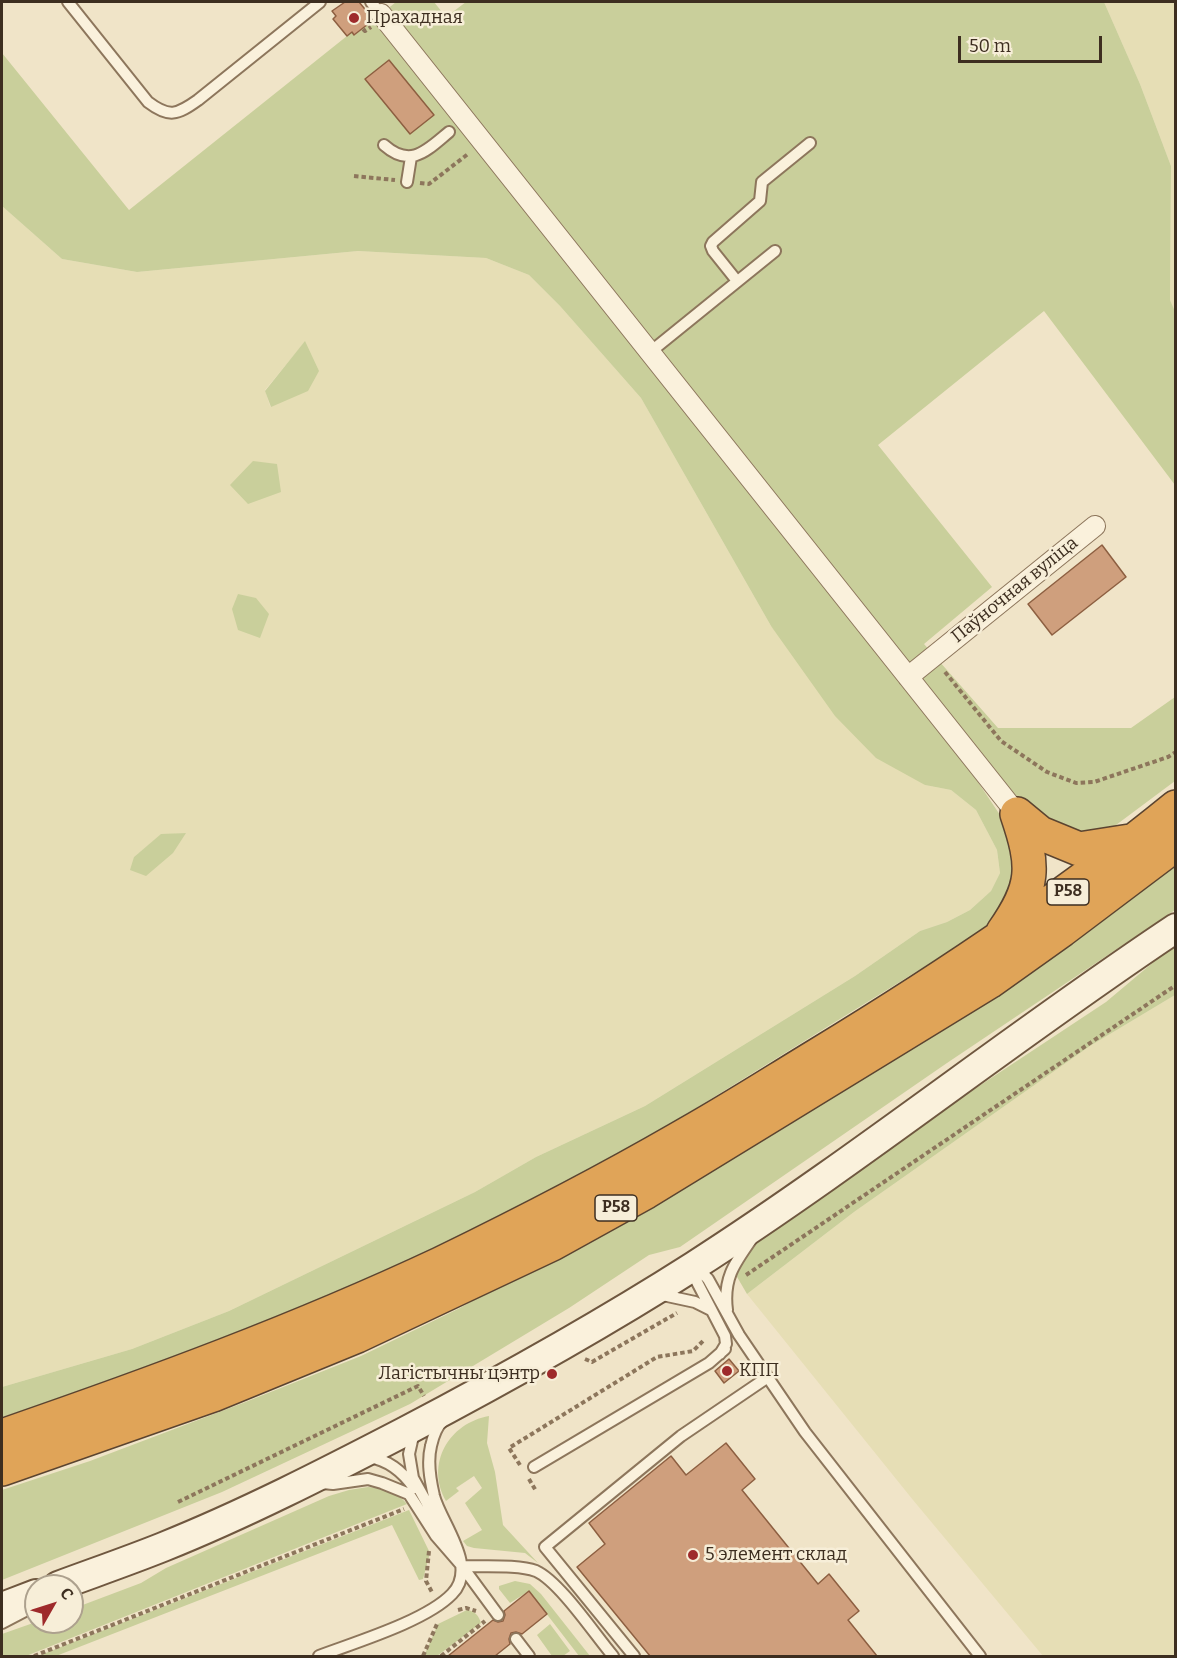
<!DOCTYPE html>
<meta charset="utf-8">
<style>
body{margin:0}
#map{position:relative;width:1177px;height:1658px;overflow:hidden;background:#f0e4c8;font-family:Bitter,serif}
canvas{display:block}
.frame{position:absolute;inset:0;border:3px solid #3d2e20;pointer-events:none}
.north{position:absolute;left:24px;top:1574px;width:60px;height:60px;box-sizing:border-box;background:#f7eed8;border:2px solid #ada18e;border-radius:50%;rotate:51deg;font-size:16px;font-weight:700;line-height:24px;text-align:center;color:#3d2e20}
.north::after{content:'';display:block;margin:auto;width:21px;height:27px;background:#9e2a2b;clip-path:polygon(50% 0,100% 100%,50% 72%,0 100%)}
.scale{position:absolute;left:958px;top:36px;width:144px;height:27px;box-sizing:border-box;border:3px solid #3d2e20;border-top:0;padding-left:8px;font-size:18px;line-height:21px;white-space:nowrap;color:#3d2e20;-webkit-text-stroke:4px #f7eed8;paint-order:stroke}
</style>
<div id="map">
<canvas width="1177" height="1658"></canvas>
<div class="frame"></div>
<div class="north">С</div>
<div class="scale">50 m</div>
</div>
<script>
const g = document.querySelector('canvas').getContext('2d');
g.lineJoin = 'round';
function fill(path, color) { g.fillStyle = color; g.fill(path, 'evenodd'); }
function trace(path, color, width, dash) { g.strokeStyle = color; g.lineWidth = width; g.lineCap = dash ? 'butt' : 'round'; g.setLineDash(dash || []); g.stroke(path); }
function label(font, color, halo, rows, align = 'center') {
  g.font = font + ' Bitter,serif'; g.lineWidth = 5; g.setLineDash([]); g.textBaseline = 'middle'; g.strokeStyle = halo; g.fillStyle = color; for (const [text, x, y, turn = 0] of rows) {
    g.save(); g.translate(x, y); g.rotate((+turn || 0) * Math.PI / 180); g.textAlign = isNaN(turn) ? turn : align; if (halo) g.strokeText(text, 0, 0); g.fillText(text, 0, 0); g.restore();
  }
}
fill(new Path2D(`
 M 1104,2 L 1175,2 L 1175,314 L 1170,300 L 1171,166 L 1140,84 Z
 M 2,206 L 62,259 L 137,272 L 358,251 L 486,258 L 529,275 L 560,306 L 641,398 L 771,626 L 925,785 L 951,790 L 976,810 L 997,850 L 1000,873 L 991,891 L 970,910 L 947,922 L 920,931 L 855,976 L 645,1106 L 536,1157 L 475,1192 L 229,1311 L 132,1349 L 2,1387 ZM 305,342 L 271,407 L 270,406 L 265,390 ZM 186,833 L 134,857 L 161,835 Z
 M 1175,995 L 1175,1656 L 1043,1656 L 913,1500 L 747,1294 L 854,1212 L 1090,1046 Z`), '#e6deb5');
fill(new Path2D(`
 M 396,2 L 434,2 L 446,17 L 466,2 L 1104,2 L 1140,84 L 1171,166 L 1170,300 L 1176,314 L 1175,485 L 1044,311 L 878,445 L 992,587 L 924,644 L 998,728 L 1131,728 L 1175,697 L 1175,781 L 1116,825 L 1099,833 L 1082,835 L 1017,814 L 912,683 L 1020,845 L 1011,913 L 656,1133 L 523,1205 L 354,1293 L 129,1378 L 2,1417 L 2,1387 L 132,1349 L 229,1311 L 475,1192 L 536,1157 L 645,1106 L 855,976 L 920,931 L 947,922 L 970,910 L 991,891 L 1000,873 L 997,850 L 976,810 L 951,790 L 925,785 L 876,758 L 835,716 L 771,626 L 641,398 L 560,306 L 529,275 L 486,258 L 358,251 L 137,272 L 62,259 L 2,206 L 2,53 L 129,210 L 347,36 L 352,32 L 355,35 Z
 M 305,341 L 319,371 L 308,391 L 271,407 L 265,391 Z
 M 253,461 L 277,464 L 281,492 L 248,504 L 230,485 Z
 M 238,594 L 256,598 L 269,614 L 260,638 L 238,630 L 232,609 Z
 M 186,833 L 173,853 L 146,876 L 130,870 L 134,857 L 161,834 Z
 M 1175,859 L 1175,910 L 947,1063 L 680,1247 L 649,1255 L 569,1308 L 410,1404 L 222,1492 L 2,1580 L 2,1490 L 90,1461 L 243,1403 L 361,1356 L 458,1309 L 696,1179 L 885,1065 L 933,1033 Z
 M 1175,944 L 1175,995 L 1090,1046 L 854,1212 L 747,1294 L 733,1270 L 754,1244 L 961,1098 L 1106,1002 Z
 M 489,1416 L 487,1443 L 495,1472 L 503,1525 L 538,1563 L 525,1553 L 474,1548 L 467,1546 L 463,1541 L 482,1530 L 465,1503 L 482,1488 L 474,1476 L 456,1488 L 459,1491 L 446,1501 C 425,1464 449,1423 489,1416 Z
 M 368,1487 C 385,1488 396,1491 407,1504 L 26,1656 L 2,1656 L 2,1634 L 36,1622 L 72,1622 L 72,1609 L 141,1583 L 166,1568 L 329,1496 L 349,1490 Z
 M 409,1510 L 430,1553 L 423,1579 L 419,1580 L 392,1525 L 56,1656 L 38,1656 Z
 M 515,1581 L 530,1584 L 541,1594 L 590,1656 L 579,1656 L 529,1591 L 510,1603 L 499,1589 L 499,1586 Z
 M 467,1610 C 475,1611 479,1616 481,1623 L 437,1656 L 424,1656 L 438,1624 Z
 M 550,1624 L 570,1651 L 563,1656 L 552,1656 L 537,1635 Z`), '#c9cf9b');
const building = new Path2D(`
 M 345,2 L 359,2 L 369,14 L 372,21 L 354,35 L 352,32 L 347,36 L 333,19 L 336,16 L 332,11 Z
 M 389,60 L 434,115 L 410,134 L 365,79 Z
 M 1102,545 L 1126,577 L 1052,635 L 1028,604 Z
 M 729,1359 L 739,1371 L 724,1383 L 715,1371 Z
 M 726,1443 L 755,1479 L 742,1490 L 818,1584 L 829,1574 L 859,1611 L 848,1620 L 877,1656 L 650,1656 L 577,1567 L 605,1544 L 589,1523 L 671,1456 L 686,1475 Z
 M 529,1591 L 547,1614 L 522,1634 L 516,1632 L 511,1633 L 509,1639 L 510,1644 L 495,1656 L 448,1656 L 493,1620 L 498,1622 L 503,1621 L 505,1615 L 504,1611 Z`);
fill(building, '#cf9f7d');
trace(building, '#8d5f41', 1.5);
const lane = new Path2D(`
 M 68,2 L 148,102 C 169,118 177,115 198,100 L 320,2
 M 371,2 L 381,14
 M 384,145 C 411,169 427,150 449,132
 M 407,182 L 411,157
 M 737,281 L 713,251 L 711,246 L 713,242 L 760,201 L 762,182 L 810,143
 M 649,353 L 775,251
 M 658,1294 L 695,1302 L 711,1310
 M 727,1310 C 723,1279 734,1264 751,1240
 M 720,1354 L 726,1344 L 725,1336 L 697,1282 L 695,1265 L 708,1279 L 739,1335 L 805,1432 L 980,1656
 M 414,1432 L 409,1454 L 413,1478 L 448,1541
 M 369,1457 C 388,1460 403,1472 414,1488
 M 534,1467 L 709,1363 L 725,1349
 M 321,1483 L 333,1484 L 368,1479 L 382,1483 L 409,1494 L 436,1536 L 462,1566 L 498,1615
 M 459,1560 L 462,1566 C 482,1567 518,1564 536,1571 C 560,1582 595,1635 613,1656
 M 2,1623 L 25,1611
 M 516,1639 L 529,1656
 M 319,1656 C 356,1642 426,1621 452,1594 C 479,1567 441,1523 434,1496 C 430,1479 427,1462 431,1446 C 433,1437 436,1427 443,1421
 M 634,1656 L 545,1547 L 681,1436 L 768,1377`);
const street = new Path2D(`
 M 381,14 L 1017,814
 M 908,677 L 1095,526`);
const secondary = new Path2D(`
 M 58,1586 C 93,1573 128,1561 163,1547 C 245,1514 325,1473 404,1432 C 503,1380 600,1326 694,1266 C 859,1160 1012,1037 1176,928
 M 2,1607 L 36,1594`);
const highway = new Path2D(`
 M 1017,814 L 1040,833 L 1079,849 L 1130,841
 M 1003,932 C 1035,886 1035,867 1017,814
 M 2,1436 C 150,1385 297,1331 440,1264 C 520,1225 600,1184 678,1139 C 725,1113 770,1084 816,1056 C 941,980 1062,900 1176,807
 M 2,1469 L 213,1395 L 357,1336 L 552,1244 L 646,1192 L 989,982 L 1062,930 L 1176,844`);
trace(lane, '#8d765c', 14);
trace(street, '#8d765c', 22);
trace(secondary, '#6f573f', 32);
trace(highway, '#5b4430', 36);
trace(new Path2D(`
 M 363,29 L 365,31 L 371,27
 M 354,176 L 395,180
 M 420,183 L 429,184 L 468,154
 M 945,672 L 1001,741 L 1047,772 L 1076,783 L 1094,782 L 1168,757 L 1176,752
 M 746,1275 L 1176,985
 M 585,1359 L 592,1362 L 677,1313
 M 520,1465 L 509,1448 L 657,1357 L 693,1351 L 704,1340
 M 529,1479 L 536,1491
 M 178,1502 L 418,1386 L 424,1396
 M 429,1551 L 426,1581 L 433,1594
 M 458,1610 L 466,1608 L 476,1611
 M 34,1656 L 404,1509
 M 423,1656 L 437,1624
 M 441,1656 L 485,1621`), '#8d765c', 4, [4.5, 3]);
trace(lane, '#faf1dc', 10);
trace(street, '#faf1dc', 20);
trace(secondary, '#faf1dc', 28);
trace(highway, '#e0a458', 33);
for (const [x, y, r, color] of [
 [354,18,6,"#9e2a2b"],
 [727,1371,6,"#9e2a2b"],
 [552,1374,6,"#9e2a2b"],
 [693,1555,6,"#9e2a2b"]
]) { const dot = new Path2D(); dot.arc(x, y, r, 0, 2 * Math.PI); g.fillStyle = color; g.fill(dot); trace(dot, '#f7eed8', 2); }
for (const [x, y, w] of [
 [1068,892,42],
 [616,1208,42]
]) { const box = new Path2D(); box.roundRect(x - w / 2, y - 13, w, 26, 4.5); g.fillStyle = '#f7eed8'; g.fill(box); trace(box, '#3d2e20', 1.5); }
label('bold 16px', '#3d2e20', null, [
 ["Р58",1068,892],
 ["Р58",616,1208]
]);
label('18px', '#3d2e20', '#f7eed8', [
 ["Прахадная",366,18],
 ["КПП",739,1371],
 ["Лагістычны цэнтр",540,1374,"right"],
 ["5 элемент склад",705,1555]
], 'left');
label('18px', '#3d2e20', '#f7eed8', [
 ["Паўночная вуліца",1015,590,-39]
]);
</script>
